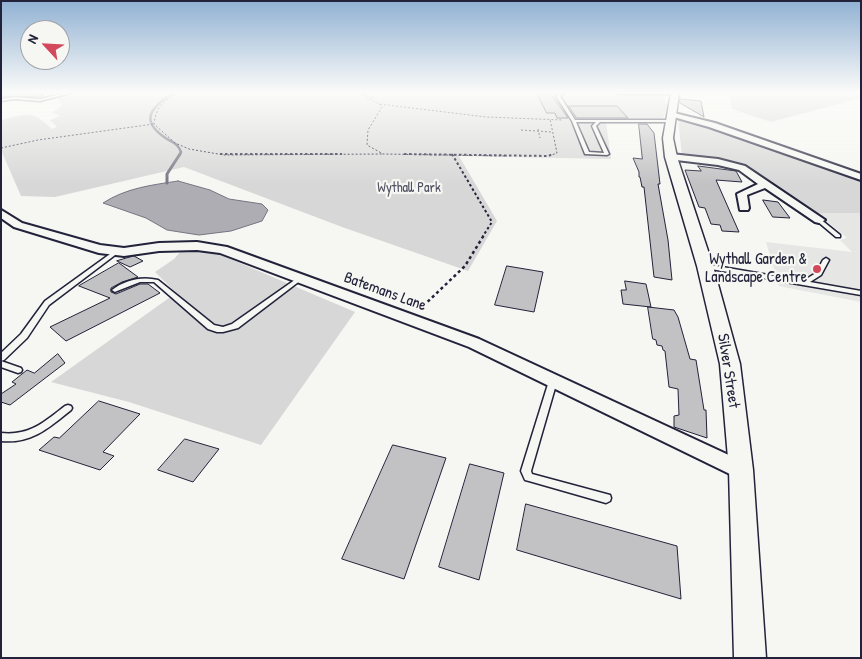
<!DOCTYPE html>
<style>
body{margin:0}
#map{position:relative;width:862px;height:659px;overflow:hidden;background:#f6f6f2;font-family:"Patrick Hand",sans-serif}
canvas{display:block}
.frame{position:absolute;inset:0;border:2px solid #22223b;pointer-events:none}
.north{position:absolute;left:20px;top:20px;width:50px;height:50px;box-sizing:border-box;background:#f6f6f2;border:1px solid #a1a1a9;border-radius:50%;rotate:295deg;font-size:14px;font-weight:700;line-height:20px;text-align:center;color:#22223b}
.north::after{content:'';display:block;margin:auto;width:18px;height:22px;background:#d1495b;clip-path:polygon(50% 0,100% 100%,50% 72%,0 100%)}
</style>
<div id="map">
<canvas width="862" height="659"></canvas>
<div class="frame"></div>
<div class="north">N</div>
</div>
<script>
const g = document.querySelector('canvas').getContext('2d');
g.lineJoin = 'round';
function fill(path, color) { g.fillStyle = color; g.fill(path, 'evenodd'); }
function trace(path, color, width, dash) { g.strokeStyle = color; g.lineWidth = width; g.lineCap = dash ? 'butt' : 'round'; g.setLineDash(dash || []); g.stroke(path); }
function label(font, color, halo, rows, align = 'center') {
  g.font = font + ' "Patrick Hand",sans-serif'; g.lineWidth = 4.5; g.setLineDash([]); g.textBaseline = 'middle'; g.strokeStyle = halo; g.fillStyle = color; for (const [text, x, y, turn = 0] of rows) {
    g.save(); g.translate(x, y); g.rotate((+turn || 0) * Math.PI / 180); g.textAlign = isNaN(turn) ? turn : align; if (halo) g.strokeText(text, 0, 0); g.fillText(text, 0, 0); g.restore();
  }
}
fill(new Path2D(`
 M 817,213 L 861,213 L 861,302 L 779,286 L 766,242 L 852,252 L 840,240 L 847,238 Z`), '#e6e6e4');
fill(new Path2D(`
 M 70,93 L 662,93 L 668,106 L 661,123 L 606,122 L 611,159 L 459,156 L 497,221 L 468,271 L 342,227 L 184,167 L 55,197 L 21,196 L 1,150 L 1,120 C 28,114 31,109 52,129 L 57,127 L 50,120 L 60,116 L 57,114 L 52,113 L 61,106 L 58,98 Z
 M 729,93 L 861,93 L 861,98 L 771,122 L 732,109 Z
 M 678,119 L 685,119 L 717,128 L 861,180 L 861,213 L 817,213 L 745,165 L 734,162 L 682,156 Z
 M 182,250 L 214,252 L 355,312 L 261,445 L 129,402 L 51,382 L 176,293 L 155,272 L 174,259 Z`), '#d7d7d7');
const water = new Path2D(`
 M 178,181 L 210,190 L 229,199 L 262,204 L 268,210 L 262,221 L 231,231 L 199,235 L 167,230 L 146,218 L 103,203 C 126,188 152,185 178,181 Z`);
fill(water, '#adadb3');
trace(water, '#757583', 1);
trace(new Path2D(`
 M 173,93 C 150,108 139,121 167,139 C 174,143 178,144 181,152 L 179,156`), '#757583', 2.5);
trace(new Path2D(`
 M 167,183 L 167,174 L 180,154`), '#757583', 3);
const building = new Path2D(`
 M 4,93 L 43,93 L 43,96 L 4,97 Z
 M 537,93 L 550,93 L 568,118 L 557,118 L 555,113 L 547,113 Z
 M 680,99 L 701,101 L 704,117 L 680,103 Z
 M 569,106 L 617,106 L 628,118 L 577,118 Z
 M 639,124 L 647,124 L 654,133 L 660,184 L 658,184 L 668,240 L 672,280 L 654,277 L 644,187 L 642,187 L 640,177 L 639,177 L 639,172 L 633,158 L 642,159 Z
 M 698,166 L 736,171 L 742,182 L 716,180 L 739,232 L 722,231 L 720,225 L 711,224 L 705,208 L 699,207 L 685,170 L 701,171 Z
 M 763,200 L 778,202 L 790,218 L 773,217 Z
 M 134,256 L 143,261 L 130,267 L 117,261 Z
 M 119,263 L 138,277 L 122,282 L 111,288 L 111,292 L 116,294 L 140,284 L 148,284 L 160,293 L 66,341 L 50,327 L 110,298 L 79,286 Z
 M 507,266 L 543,272 L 534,312 L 495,305 Z
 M 625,281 L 646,284 L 651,307 L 623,304 L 621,290 L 626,290 Z
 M 648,307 L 674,310 L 678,317 L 690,359 L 696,360 L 704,410 L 706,410 L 707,438 L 674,427 L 674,416 L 679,415 L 678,389 L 669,387 L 665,351 L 663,350 L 662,346 L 657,345 L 656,340 L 653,339 Z
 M 58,354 L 65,363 L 10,405 L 1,402 L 1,394 L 16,384 L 12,382 L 27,370 L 34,373 Z
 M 99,401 L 140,414 L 103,452 L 114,456 L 100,470 L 39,450 L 54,437 L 59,438 Z
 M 185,439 L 219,449 L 193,482 L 158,470 Z
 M 393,445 L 446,458 L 404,579 L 342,559 Z
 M 470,464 L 504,473 L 479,580 L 439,567 Z
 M 526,504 L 677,546 L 681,599 L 517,550 Z`);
fill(building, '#c2c2c4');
trace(building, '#22223b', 1);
const service = new Path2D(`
 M 65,93 L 71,93 L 40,101 L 14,99 L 1,101 L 1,99 L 14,97 L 40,99 Z
 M 560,93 L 564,93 L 560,96 L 575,120 L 670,120 L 672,121 L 670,122 L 600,122 L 596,126 L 609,154 L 607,155 L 585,154 L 572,121 L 556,96 ZM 576,122 L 596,122 L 592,126 L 604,153 L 589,152 Z
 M 617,93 L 678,93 L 676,94 L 619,94 Z
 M 819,218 L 840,235 L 840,237 L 836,237 L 817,221 L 816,220 Z
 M 117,249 L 119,250 L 119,252 L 49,305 L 27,338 L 4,360 L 1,361 L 1,353 L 21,334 L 45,301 Z
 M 826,258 L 829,260 L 821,275 L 810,282 L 861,291 L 861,295 L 705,268 L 702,266 L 705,264 L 803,281 L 816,273 L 823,260 Z
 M 299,277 L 302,279 L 301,280 L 238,328 L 223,332 L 217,332 L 208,329 L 154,282 L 140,282 L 117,291 L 115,292 L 112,290 C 125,280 142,276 158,280 L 214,325 L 223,327 L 232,324 Z
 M 1,361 L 21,368 L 22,370 L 21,372 L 18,373 L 1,367 Z
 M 553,378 L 556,379 L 557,381 L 531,471 L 532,474 L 610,495 L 611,498 L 610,501 L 606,503 L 529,481 L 525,480 L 521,471 L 549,381 L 550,379 Z
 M 68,405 L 71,406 L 72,408 L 71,410 C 49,428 31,444 1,441 L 1,433 C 30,436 44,422 65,406 Z`);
const minor = new Path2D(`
 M 670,112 L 715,123 L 861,174 L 861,180 L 709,127 L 670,116 Z
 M 671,154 L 718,159 L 745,166 L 825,220 L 819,223 L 815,222 L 765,188 L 747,195 L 749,208 L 748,210 L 740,210 L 737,194 L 758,184 L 739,170 L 718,165 L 668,159 L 666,157 Z
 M 1,210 L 22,223 L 100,245 L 124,248 L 159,243 L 197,242 L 227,247 L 479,339 L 748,464 L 751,470 L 748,476 L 741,479 L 734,476 L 469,347 L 220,253 L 197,250 L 159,251 L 124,256 L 99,253 L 14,227 L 1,218 Z`);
const tertiary = new Path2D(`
 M 671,93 L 679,93 L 673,138 L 677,157 L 713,266 L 740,364 L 753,470 L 766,658 L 734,658 L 729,470 L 720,364 L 697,266 L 665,157 L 663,138 Z`);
trace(service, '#22223b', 3);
trace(minor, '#22223b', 4);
trace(tertiary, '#22223b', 3);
trace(new Path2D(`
 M 178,93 C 163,101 156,107 154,124 L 175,143 L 189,149 L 224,155 L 383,154
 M 359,93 L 379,104 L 486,117 L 563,120
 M 370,93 L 373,99
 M 379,104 L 382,107 L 368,130 L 367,145 L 383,154 L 507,156
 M 538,129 L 540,138
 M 521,130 L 551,132
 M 1,148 L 38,140 L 154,124
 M 549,156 L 557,153 L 550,119`), '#22223b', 1, [2, 2]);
trace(new Path2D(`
 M 220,154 L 342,154
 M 404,154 L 548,156 L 553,154
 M 452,154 L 492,222 L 483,236`), '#22223b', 2, [2.5, 2.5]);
trace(new Path2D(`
 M 419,310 L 465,266 L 484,235`), '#22223b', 2.5, [3, 3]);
fill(service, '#f6f6f2');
fill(minor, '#f6f6f2');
fill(tertiary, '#f6f6f2');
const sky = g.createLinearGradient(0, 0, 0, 185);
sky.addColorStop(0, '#90b1d3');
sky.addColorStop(0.5, '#fbfbf9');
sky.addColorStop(1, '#fbfbf900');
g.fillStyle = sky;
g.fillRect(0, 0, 862, 185);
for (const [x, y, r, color] of [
 [817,269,5,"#d1495b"]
]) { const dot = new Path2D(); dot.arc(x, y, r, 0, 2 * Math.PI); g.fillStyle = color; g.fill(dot); trace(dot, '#f6f6f2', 2); }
label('14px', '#4f4f62', '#f6f6f2', [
 ["Wythall Park",409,188]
]);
label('16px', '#22223b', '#f6f6f2', [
 ["Wythall Garden &",807,260],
 ["Landscape Centre",807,278]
], 'right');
label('16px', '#22223b', '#f6f6f2', [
 ["Batemans Lane",385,292,20],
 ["Silver Street",728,371,81]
]);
</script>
